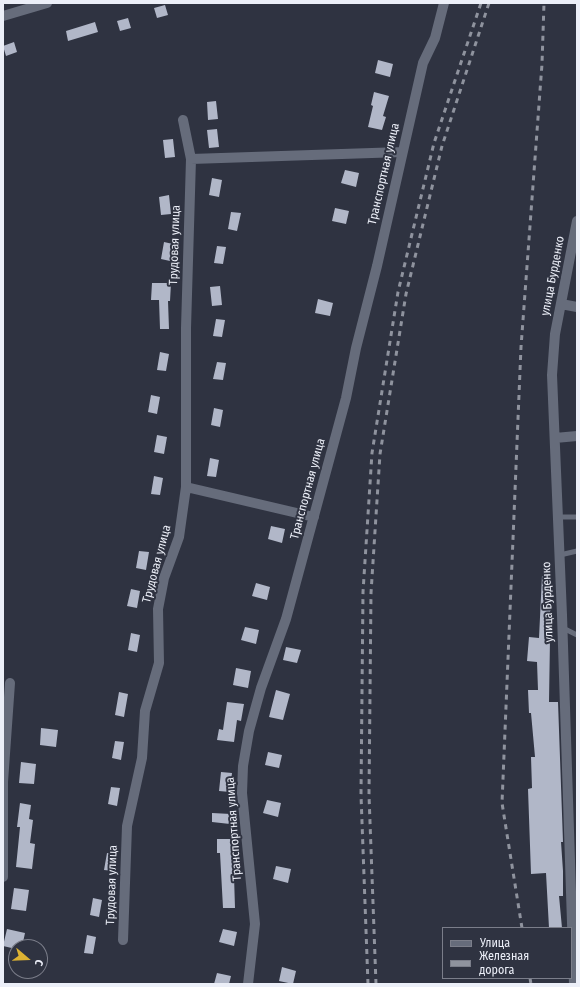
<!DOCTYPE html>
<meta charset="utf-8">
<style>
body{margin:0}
#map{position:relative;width:580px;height:987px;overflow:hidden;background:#2f3341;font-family:"Fira Sans Condensed",sans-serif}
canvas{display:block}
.frame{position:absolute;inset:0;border:4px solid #eceff8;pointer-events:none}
.legend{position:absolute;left:442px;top:927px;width:130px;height:52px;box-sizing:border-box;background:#2f3341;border:1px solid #7b7e8a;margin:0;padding:5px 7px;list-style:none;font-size:12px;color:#eceff8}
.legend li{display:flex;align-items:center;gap:8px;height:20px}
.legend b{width:20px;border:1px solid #7b7e8a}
.north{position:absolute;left:8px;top:939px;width:40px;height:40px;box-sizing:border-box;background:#2f3341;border:1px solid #7b7e8a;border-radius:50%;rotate:109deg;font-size:11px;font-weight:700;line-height:16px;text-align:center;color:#eceff8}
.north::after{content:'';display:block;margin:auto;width:14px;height:18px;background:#dcb233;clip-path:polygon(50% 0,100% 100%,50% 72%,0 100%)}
</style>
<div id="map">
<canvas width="580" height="987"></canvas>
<div class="frame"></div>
<ul class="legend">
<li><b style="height:5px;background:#666c7b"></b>Улица</li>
<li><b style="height:5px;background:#8f939e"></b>Железная дорога</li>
</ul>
<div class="north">С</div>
</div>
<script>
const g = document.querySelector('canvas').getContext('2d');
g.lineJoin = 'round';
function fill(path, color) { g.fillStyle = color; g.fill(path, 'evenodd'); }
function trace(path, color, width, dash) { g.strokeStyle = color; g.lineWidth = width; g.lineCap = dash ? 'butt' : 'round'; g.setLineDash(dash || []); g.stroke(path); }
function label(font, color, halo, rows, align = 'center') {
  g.font = font + ' "Fira Sans Condensed",sans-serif'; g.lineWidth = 4; g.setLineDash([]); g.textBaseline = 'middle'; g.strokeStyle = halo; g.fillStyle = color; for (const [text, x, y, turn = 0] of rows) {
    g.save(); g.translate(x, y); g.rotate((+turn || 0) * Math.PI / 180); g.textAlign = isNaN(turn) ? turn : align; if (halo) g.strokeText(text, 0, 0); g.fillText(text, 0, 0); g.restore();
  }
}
fill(new Path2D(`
 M 165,5 L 168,15 L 157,18 L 154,8 Z
 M 128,18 L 131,28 L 120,31 L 117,21 Z
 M 95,22 L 98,32 L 68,41 L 66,31 Z
 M 14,42 L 17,52 L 6,56 L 3,46 Z
 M 378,60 L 393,64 L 390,77 L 375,73 Z
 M 374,92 L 389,96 L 383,116 L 386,117 L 382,130 L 368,127 L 373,106 L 371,105 Z
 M 216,101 L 218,119 L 208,120 L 207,102 Z
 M 217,129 L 219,147 L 209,148 L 207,130 Z
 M 173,139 L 175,157 L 165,158 L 163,140 Z
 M 345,170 L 359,173 L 356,187 L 341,183 Z
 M 212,178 L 222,180 L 219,197 L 209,195 Z
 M 169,195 L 171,214 L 161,215 L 159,197 Z
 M 335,208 L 349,211 L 346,224 L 332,221 Z
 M 231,212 L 241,213 L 237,231 L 228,229 Z
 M 164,242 L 173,244 L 170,261 L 161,259 Z
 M 217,246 L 226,247 L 223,264 L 214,263 Z
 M 152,283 L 171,283 L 170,301 L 168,301 L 169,329 L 160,329 L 159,300 L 151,300 Z
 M 220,286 L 222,305 L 212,306 L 210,287 Z
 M 318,299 L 333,303 L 330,316 L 315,313 Z
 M 216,319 L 225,320 L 222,337 L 213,336 Z
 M 160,352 L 169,354 L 166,371 L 157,370 Z
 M 217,362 L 226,363 L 223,380 L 213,379 Z
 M 151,395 L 160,397 L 157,414 L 148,412 Z
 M 214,408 L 223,410 L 220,427 L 211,425 Z
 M 157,435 L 167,437 L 164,454 L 154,452 Z
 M 210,458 L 219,460 L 216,477 L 207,476 Z
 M 154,476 L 163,478 L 160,495 L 151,494 Z
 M 271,526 L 285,529 L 282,543 L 268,539 Z
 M 139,551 L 149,552 L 146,570 L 136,568 Z
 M 542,576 L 551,576 L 549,702 L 558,702 L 563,842 L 561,842 L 563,871 L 563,896 L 559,896 L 562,928 L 549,928 L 546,873 L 531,874 L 528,789 L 532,788 L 531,757 L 535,757 L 531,713 L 529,713 L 528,690 L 538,690 L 537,662 L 527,661 L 529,637 L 539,638 Z
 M 256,583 L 270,587 L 267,600 L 252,596 Z
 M 131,589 L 140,591 L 137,608 L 127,606 Z
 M 245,627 L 259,630 L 256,644 L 241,640 Z
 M 131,633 L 140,635 L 137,652 L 128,650 Z
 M 286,647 L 301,650 L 297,663 L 283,660 Z
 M 236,668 L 251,671 L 248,688 L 233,685 Z
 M 276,690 L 290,694 L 283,720 L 269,717 Z
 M 119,692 L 128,694 L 124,717 L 115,715 Z
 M 227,702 L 244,704 L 241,721 L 237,720 L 234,742 L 217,740 L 219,729 L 223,730 Z
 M 41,728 L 58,730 L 56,747 L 40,745 Z
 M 115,741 L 124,742 L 121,760 L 112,758 Z
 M 268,752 L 282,755 L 279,768 L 265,765 Z
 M 21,762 L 36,764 L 34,784 L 19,783 Z
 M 221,772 L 232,773 L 230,792 L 219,791 Z
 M 111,787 L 120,788 L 117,806 L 108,804 Z
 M 267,800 L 281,803 L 278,817 L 263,813 Z
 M 20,803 L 31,805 L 29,819 L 33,820 L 30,843 L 35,844 L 32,869 L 16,867 L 20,827 L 17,827 Z
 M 212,813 L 231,814 L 230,824 L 212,822 Z
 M 217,839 L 232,839 L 232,864 L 235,864 L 236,876 L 234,876 L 235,908 L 223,908 L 220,853 L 217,853 Z
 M 107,853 L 117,854 L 114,871 L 104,870 Z
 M 276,866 L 291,869 L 288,883 L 273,879 Z
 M 14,888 L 29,890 L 26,911 L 11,909 Z
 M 93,898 L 102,900 L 99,917 L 90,915 Z
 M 7,929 L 25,933 L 22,947 L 16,947 L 16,949 L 3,946 Z
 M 223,929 L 237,932 L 234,946 L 219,942 Z
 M 87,935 L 96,937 L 93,954 L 84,953 Z
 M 282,967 L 296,971 L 293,984 L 279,981 Z
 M 217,973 L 231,976 L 229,984 L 214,984 Z`), '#b1b7c8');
trace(new Path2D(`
 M 558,517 L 577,517
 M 560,555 L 577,551
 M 563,628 L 577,635`), '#666c7b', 5);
trace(new Path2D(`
 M 3,16 L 47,3
 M 191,159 L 402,152
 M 561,304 L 577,307
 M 555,438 L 577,436
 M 186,487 L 314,517
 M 3,877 L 3,782 L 10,683
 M 123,940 L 127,826 L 142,758 L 145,711 L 159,663 L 158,609 L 164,578 L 179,537 L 186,487 L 186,328 L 191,159 L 183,120
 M 248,984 L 255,924 L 242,793 L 243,766 L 249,731 L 261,688 L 286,619 L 346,398 L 356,348 L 377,266 L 423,63 L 435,38 L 444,3
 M 574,984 L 562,615 L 552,375 L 555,334 L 577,221`), '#666c7b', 10);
trace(new Path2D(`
 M 522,928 L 502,803 L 521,347 L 542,64 L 544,3
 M 530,978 L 531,984
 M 368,984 L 361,795 L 363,592 L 372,453 L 398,292 L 434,143 L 481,3
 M 376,984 L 369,795 L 371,593 L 380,454 L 406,294 L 442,146 L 489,3`), '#8f939e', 3, [5, 5]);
label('12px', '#eceff8', '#2f3341', [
 ["Транспортная улица",384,174,-77],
 ["Трудовая улица",175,245,-88],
 ["улица Бурденко",553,276,-79],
 ["Транспортная улица",308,489,-75],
 ["Трудовая улица",157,564,-75],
 ["улица Бурденко",548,602,-92],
 ["Транспортная улица",234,829,-94],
 ["Трудовая улица",112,885,-88]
]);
</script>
